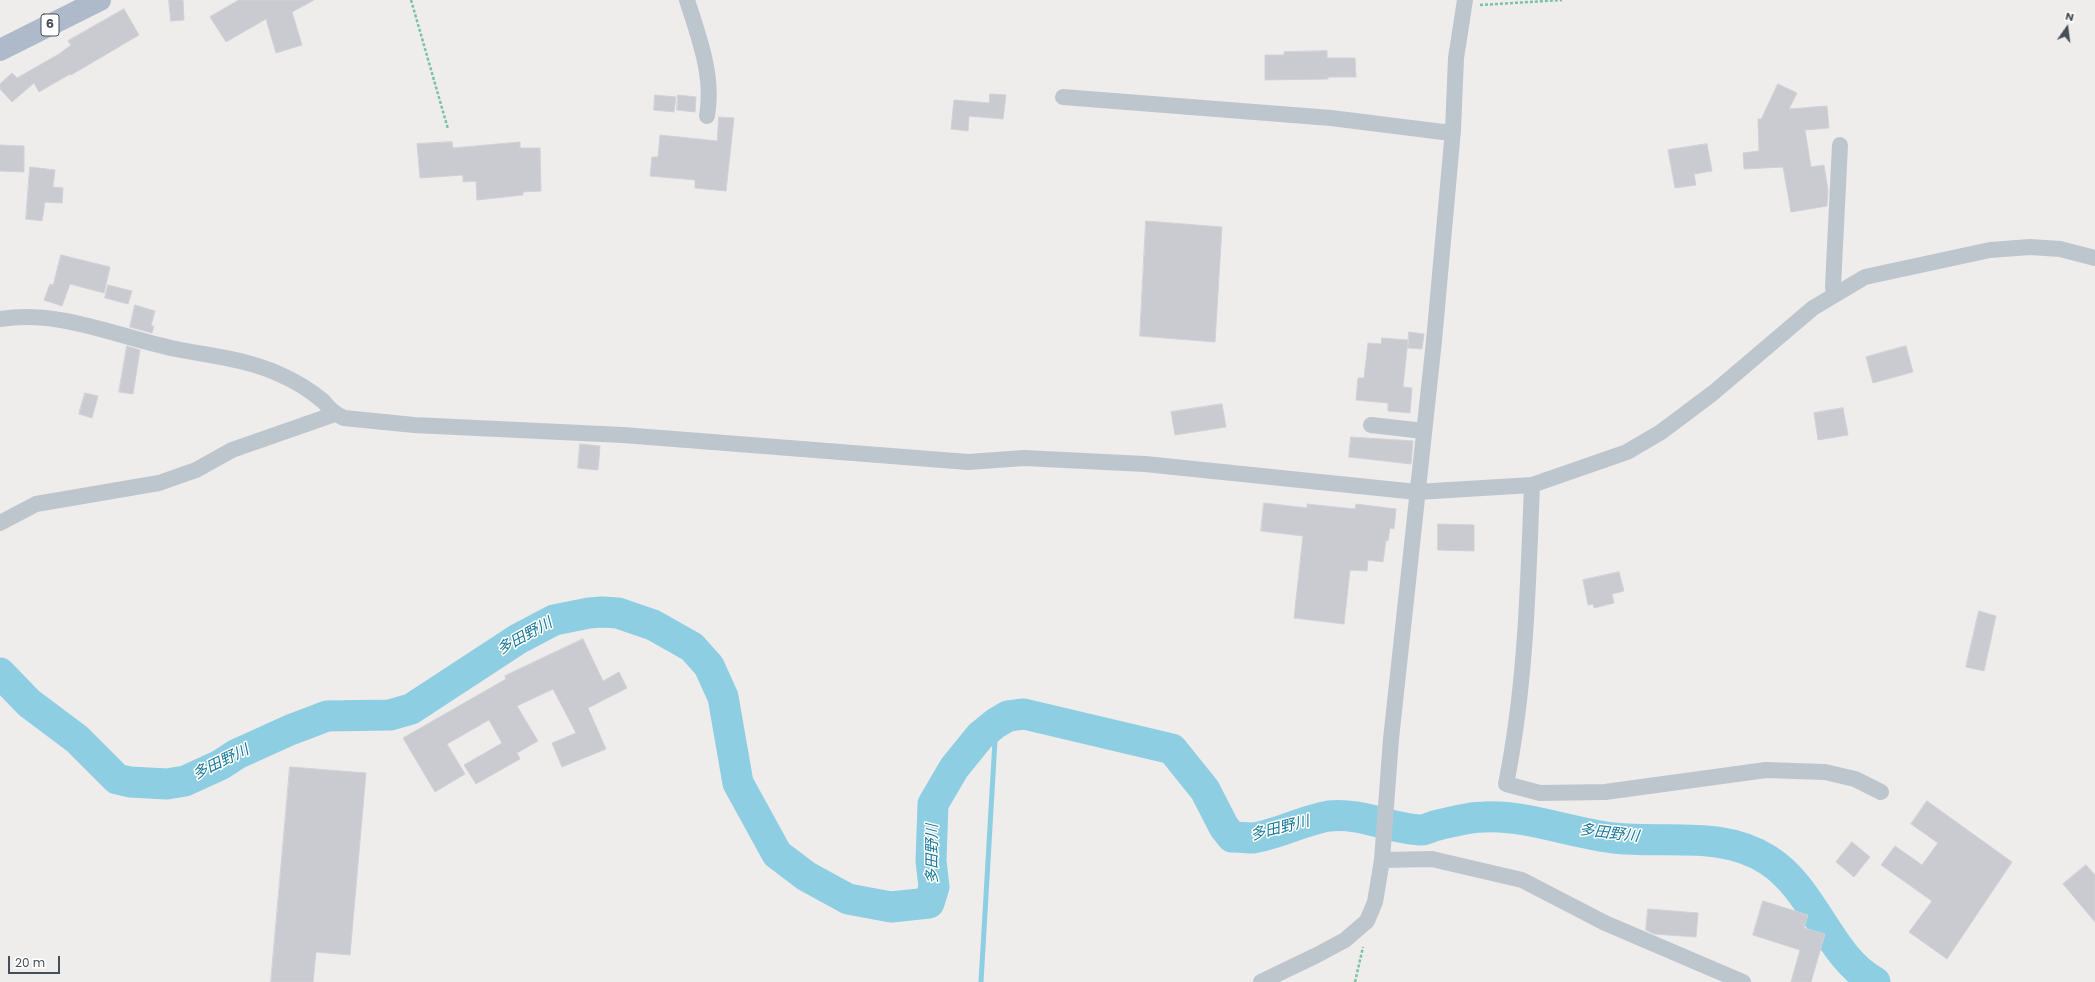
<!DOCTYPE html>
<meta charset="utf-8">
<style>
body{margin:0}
#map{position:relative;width:2095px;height:982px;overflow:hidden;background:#efecec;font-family:Poppins,sans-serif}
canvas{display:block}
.north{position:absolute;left:2047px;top:8px;width:40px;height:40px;-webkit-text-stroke:3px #fff;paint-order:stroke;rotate:14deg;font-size:11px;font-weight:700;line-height:16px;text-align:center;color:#464f57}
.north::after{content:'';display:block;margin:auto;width:14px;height:18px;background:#464f57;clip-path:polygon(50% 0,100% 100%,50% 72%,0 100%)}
.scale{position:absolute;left:8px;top:956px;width:52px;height:18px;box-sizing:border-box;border:2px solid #464f57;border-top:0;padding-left:5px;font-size:12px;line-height:14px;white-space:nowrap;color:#464f57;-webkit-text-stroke:3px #fff;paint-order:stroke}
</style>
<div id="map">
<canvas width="2095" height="982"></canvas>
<div class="north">N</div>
<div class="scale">20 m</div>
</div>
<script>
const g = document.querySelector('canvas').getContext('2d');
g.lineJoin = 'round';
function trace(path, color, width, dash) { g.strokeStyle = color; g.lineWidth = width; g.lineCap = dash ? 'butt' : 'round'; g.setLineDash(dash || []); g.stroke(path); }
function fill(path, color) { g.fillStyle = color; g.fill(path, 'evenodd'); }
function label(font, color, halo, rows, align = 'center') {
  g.font = font + ' Poppins,"Noto Sans JP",sans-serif'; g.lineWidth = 3; g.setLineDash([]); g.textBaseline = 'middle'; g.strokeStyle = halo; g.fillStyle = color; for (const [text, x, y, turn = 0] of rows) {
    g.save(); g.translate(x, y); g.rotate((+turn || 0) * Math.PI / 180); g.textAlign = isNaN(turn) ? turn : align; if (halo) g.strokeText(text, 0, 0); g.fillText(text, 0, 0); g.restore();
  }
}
trace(new Path2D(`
 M 981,982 L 996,723`), '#8ecee3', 5);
trace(new Path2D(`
 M 0,673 L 29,703 L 77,739 L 117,779 L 130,782 L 167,784 L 185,781 L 220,765 L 237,754 L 290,730 L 327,716 L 390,715 L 411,709 L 518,639 L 554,620 L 589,613 L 602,612 L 618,613 L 653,625 L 692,647 L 709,666 L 723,697 L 738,783 L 777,854 L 806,876 L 848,899 L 891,907 L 929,903 L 934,887 L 931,861 L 933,804 L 954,768 L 980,736 L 996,723 L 1008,716 L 1024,714 L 1172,749 L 1205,790 L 1224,827 L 1232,837 C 1239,837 1247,838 1253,838 C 1279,834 1304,820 1329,816 C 1361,812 1390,829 1421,830 C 1426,830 1432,826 1438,825 C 1452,822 1469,817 1484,817 C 1528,815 1570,833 1614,838 C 1665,844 1722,830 1768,860 C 1815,890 1828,956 1875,982`), '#8ecee3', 31);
const building = new Path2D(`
 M 169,0 L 183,0 L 184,20 L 171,21 Z
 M 239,0 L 314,0 L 292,12 L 302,45 L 276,53 L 266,19 L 226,42 L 210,17 Z
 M 124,9 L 139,35 L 71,75 L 70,74 L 39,92 L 34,83 L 12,102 L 0,89 L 0,84 L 12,73 L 17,78 L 59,54 L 71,45 L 68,41 Z
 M 1327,51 L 1327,58 L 1355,58 L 1356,77 L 1328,77 L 1328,79 L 1265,80 L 1265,55 L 1284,55 L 1284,52 Z
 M 1778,84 L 1797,93 L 1789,109 L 1827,106 L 1829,128 L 1805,130 L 1811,167 L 1824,165 L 1828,190 L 1827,206 L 1791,212 L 1783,167 L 1744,169 L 1743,153 L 1759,151 L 1758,119 L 1761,119 Z
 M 990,94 L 1006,95 L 1003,119 L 969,116 L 968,131 L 951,129 L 954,100 L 989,103 Z
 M 655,95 L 676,97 L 674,112 L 654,110 Z
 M 678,95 L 696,97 L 695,112 L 677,110 Z
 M 719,117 L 734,118 L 726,191 L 695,188 L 695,180 L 650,176 L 652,157 L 658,157 L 660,135 L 717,141 Z
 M 452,142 L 453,148 L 520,142 L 520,148 L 540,148 L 541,191 L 523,192 L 523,195 L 477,200 L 476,181 L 463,182 L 463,175 L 420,178 L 417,144 Z
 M 1707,144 L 1712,171 L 1694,174 L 1696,185 L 1675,188 L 1668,150 Z
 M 0,145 L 24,146 L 24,172 L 0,171 Z
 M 30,167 L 55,170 L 53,187 L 63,188 L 62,203 L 45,202 L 42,221 L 26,219 Z
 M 1146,221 L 1222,227 L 1215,342 L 1140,336 Z
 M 61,255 L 110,267 L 104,293 L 70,284 L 62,306 L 44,300 L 50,284 L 53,285 Z
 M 108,285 L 132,291 L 128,304 L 105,298 Z
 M 135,305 L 155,311 L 151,326 L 154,326 L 152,333 L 130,327 Z
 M 1409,332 L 1424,334 L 1422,349 L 1408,348 Z
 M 1382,338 L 1408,340 L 1403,387 L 1412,388 L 1410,413 L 1388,411 L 1388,403 L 1356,400 L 1358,378 L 1364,378 L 1368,343 L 1381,344 Z
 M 127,346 L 140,350 L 133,394 L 119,392 Z
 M 1906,346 L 1913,372 L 1873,383 L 1866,357 Z
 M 85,393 L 98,396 L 92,418 L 79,414 Z
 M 1222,404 L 1226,427 L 1175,435 L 1171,412 Z
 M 1843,408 L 1848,435 L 1818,440 L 1814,413 Z
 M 1351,437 L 1413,441 L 1411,464 L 1349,457 Z
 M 580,444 L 600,446 L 598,470 L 578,468 Z
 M 1264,503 L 1307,508 L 1307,504 L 1355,509 L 1356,504 L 1396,509 L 1394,529 L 1390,528 L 1388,541 L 1386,540 L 1383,562 L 1368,560 L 1367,571 L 1350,570 L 1344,624 L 1294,618 L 1303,536 L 1261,531 Z
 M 1438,524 L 1474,525 L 1474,551 L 1438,550 Z
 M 1619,572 L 1624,591 L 1612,594 L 1614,603 L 1594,608 L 1593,604 L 1588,605 L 1583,580 Z
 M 1979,611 L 1996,616 L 1984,671 L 1966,667 Z
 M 583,639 L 603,681 L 619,672 L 627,688 L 588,708 L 606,749 L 562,767 L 552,743 L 576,733 L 553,689 L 517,706 L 538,741 L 517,753 L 520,759 L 476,784 L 464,765 L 502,743 L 489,720 L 447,744 L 465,774 L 435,792 L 403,738 L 506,679 L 505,676 Z
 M 290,767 L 366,773 L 350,955 L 316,952 L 313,982 L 271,982 Z
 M 1927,801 L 2012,862 L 1947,959 L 1909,932 L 1932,901 L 1881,865 L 1895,846 L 1922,865 L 1938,843 L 1911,824 Z
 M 1852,842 L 1870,857 L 1854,877 L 1836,862 Z
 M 2086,865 L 2095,875 L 2095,922 L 2063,884 Z
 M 1763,901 L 1808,915 L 1804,928 L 1825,934 L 1811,982 L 1791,982 L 1800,950 L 1753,935 Z
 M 1648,909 L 1698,913 L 1696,937 L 1654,934 L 1646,930 Z`);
fill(building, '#cacbd0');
trace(building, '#d0d2d7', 1);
trace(new Path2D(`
 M 411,0 L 448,129
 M 1480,5 L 1562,0
 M 1355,982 L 1363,947`), '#78c4a2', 2.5, [3, 2]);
trace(new Path2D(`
 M 687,0 C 699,38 714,76 707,116
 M 1063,97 L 1331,118 L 1443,132 L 1453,130
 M 1834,295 L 1833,286 L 1840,145
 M 0,319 C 59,309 118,337 176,349 C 211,356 246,359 279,374 C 293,380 311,391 323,401 C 330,409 334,414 344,418 L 414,425 L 623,435 L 968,462 L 1024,458 L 1145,464 L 1417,492 L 1532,485 L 1627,452 L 1661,432 L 1713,393 L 1813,308 L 1865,277 L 1990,250 L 2030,247 L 2060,249 L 2095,258
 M 1371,425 L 1424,431
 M 1532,485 C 1528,586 1526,685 1506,784 L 1540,793 L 1605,792 L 1766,770 L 1825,772 L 1855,779 L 1881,792
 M 0,523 L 36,504 L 159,483 L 196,470 L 232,450 L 335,414
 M 1382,860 L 1432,859 L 1522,880 L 1605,923 L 1743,982
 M 1261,982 L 1317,955 L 1345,940 L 1367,921 L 1375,902 L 1382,860 L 1391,739 L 1434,341 L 1453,130 L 1456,58 L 1465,0`), '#bec6cd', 16);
trace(new Path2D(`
 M 0,50 L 100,0`), '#aebac9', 22);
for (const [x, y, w] of [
 [50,25,18]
]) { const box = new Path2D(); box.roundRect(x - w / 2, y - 11, w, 22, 3); g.fillStyle = '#fff'; g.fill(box); trace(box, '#464f57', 1); }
label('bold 13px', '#464f57', null, [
 ["6",50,25]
]);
label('italic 15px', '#187998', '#fff', [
 ["多田野川",525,637,-29],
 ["多田野川",221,763,-26],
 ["多田野川",1280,829,-14],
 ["多田野川",1609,834,7],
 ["多田野川",933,854,-90]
]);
</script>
